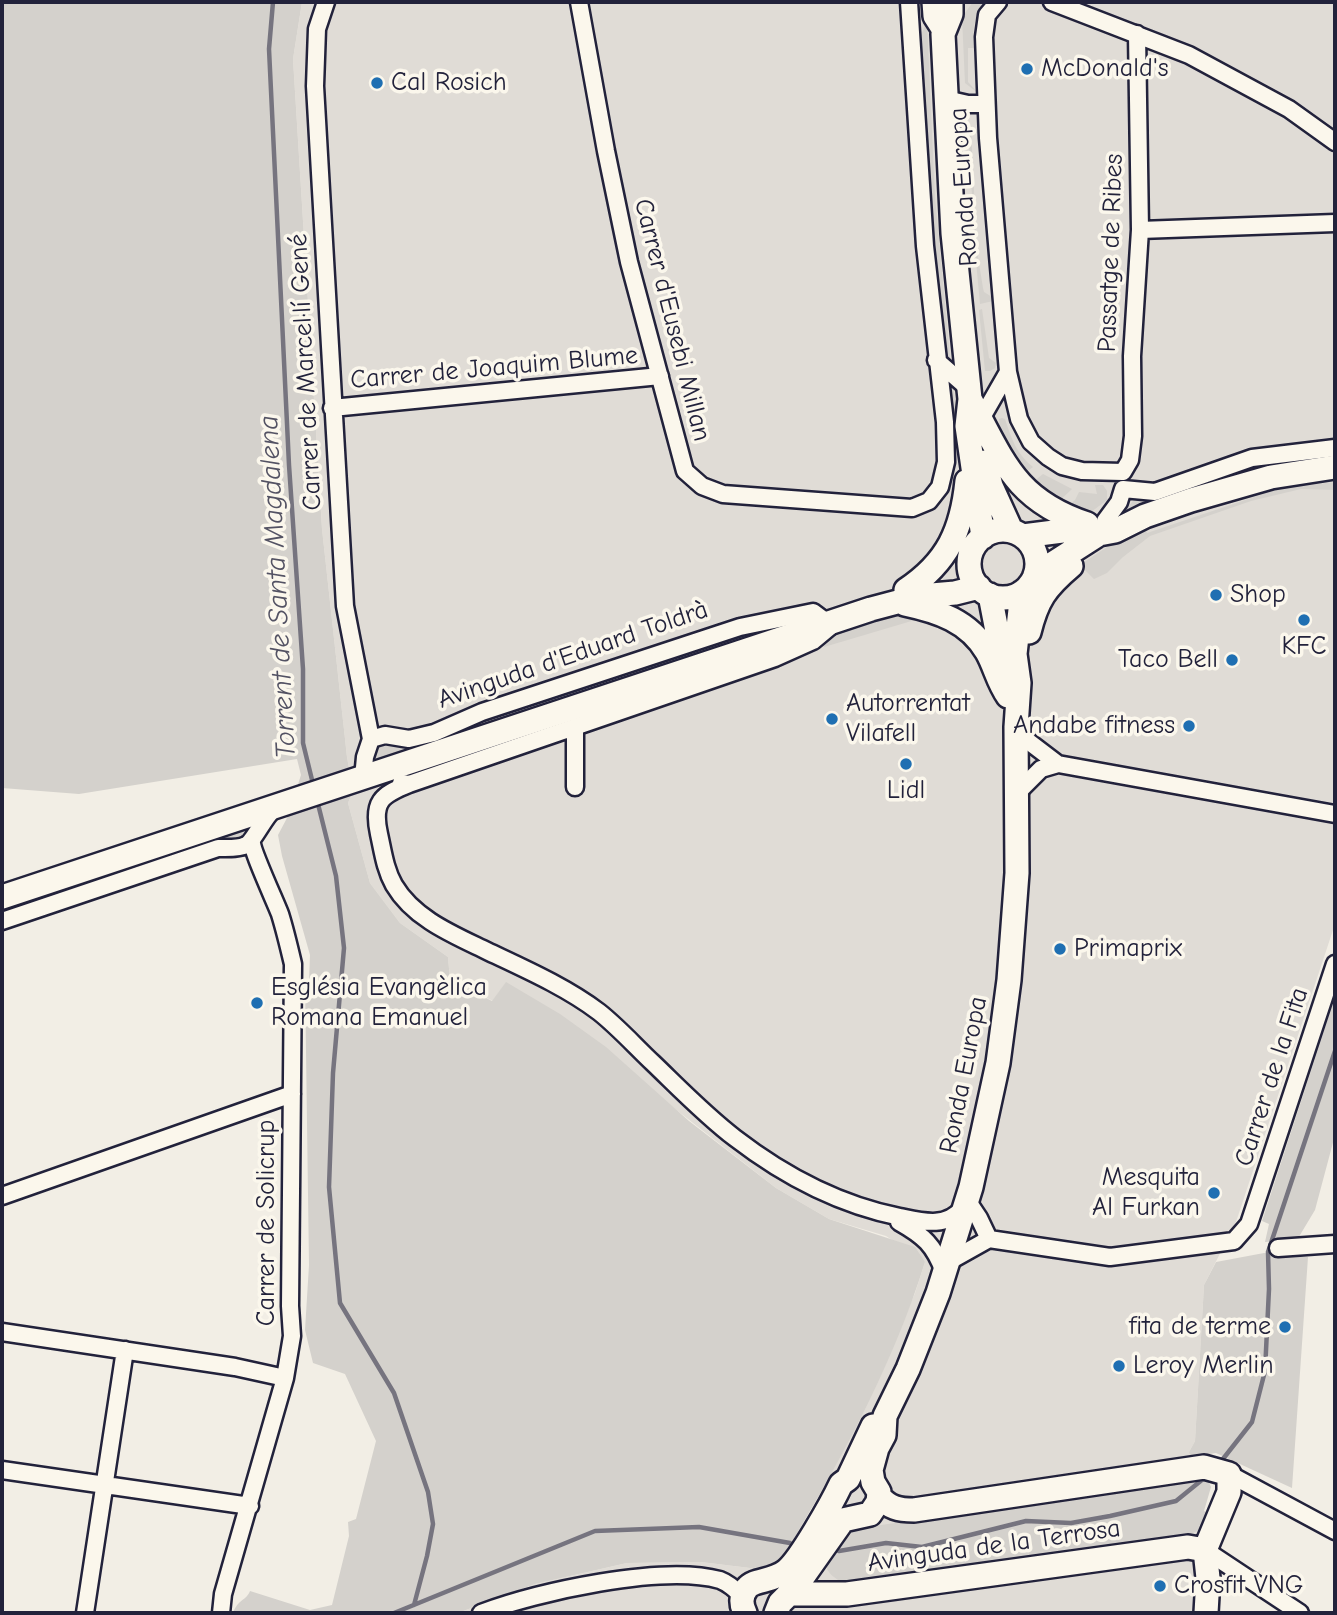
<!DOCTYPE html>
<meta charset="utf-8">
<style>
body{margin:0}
#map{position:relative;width:1337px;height:1615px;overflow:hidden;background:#f2eee5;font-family:"Comic Neue",sans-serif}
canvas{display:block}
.frame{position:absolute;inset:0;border:4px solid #22223b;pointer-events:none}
</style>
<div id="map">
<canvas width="1337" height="1615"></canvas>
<div class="frame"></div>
</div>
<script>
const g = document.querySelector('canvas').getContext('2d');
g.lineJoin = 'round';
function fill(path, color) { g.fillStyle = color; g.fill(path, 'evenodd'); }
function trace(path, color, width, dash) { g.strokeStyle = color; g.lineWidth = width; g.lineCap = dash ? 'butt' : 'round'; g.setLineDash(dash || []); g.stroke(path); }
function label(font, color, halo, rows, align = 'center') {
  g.font = font + ' "Comic Neue",sans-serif'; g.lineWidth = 7; g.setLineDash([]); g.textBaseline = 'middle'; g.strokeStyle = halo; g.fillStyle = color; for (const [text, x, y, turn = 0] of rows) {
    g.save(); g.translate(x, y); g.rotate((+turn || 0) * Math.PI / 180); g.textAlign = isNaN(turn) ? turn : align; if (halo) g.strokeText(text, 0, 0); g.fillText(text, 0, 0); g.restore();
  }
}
fill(new Path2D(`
 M 302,2 L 1335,2 L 1335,924 L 1236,1222 L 1204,1285 L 1195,1441 L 1189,1452 L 1204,1566 L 1200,1613 L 458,1613 L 535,1584 L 627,1563 L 701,1562 L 750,1568 L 777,1567 L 813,1508 L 881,1374 L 915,1293 L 925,1262 L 886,1236 L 829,1219 L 776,1188 L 656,1094 L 506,983 L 493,1001 L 450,980 L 448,957 L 400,923 L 370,883 L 348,803 L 353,791 L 347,757 L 322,529 L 293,59 Z`), '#e0dcd6');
fill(new Path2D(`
 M 2,2 L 302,2 L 293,59 L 322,529 L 347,757 L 353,791 L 348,803 L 370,883 L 400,923 L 448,957 L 450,980 L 492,1001 L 506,982 L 560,1014 L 606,1047 L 689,1121 L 776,1188 L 829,1219 L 915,1247 L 925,1262 C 892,1369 835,1471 777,1567 L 750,1568 L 701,1562 L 627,1563 L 535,1584 L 458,1613 L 233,1613 C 238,1599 246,1601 250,1591 L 310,1610 L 332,1605 L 349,1536 L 348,1522 L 356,1519 L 376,1441 L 345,1374 L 313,1363 L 305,1330 L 309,1265 L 305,980 L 309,980 L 310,955 L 282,856 L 278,835 L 287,818 L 301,775 L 297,759 L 79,794 L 2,788 Z
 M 973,2 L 984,2 C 974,17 972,30 974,48 L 968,48 L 968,82 L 978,93 L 965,83 L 962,17 Z
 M 927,21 L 935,197 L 951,367 L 945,361 C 933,252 926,144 921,35 Z
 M 968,124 L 979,131 L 980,135 L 971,130 L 977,251 L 983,288 L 984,292 L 992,297 L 993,301 L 980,304 L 975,250 Z
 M 982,309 L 989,358 L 996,363 L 995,368 L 990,371 L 985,371 L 979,310 Z
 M 945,377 L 953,384 L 959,440 L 955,441 Z
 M 1002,418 L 1005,419 C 1011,438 1017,455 1033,467 L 1024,474 C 1013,460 999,438 999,419 Z
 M 1335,452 L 1335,459 L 1196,490 L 1125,511 L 1136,497 L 1258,465 Z
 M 1043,474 L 1072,489 L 1057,503 L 1032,483 Z
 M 1335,482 L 1335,490 L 1301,489 L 1251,501 L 1150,536 L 1123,557 L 1107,573 L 1094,579 L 1080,565 L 1113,543 L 1146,528 L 1147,533 L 1281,488 Z
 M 1095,485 L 1103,485 L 1107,491 L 1107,500 L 1091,512 L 1066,508 L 1075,500 L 1079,492 L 1097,494 Z
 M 880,613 L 913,613 L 915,620 L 824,647 L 825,641 L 840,628 Z
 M 810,619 L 375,762 L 371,758 L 380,745 L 391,742 L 484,717 L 741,633 Z
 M 259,819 L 242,842 L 2,916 L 2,905 Z
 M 1335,997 L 1335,1135 L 1315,1210 L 1297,1240 L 1265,1242 L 1269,1224 L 1262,1221 Z
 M 1264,1253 L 1308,1257 L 1292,1488 L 1216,1453 L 1190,1457 L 1189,1452 L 1195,1441 L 1204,1285 L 1216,1262 Z
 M 1203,1478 L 1208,1480 L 1211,1487 L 1204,1511 L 1208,1513 L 1202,1529 L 1190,1534 L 844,1584 C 835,1578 826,1573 825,1562 L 847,1530 Z`), '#d4d1cc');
trace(new Path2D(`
 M 273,2 L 269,49 L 289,465 L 303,669 L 303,743 L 314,788
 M 317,800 L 336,876 L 344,948 L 333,1073 L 329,1187 L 340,1303 L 394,1393 L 428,1492 L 433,1524 L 427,1556 L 414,1605
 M 1219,1464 L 1252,1422 L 1265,1371 L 1269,1289 L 1268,1252 L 1335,1051
 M 839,1551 L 886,1543 L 922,1547 L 1026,1521 L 1071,1523 L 1110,1516 L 1176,1501 L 1208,1475
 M 394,1613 L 595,1531 L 699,1527 L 790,1543`), '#76747f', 4.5);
const street = new Path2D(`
 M 326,2 L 317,29 L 315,86 L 345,606 L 371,739 L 365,757 L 363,778
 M 579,2 L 606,151 L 629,262 L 685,471 L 702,486 L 723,494 L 912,508 L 929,501 L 940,487 L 946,462 L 945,422 L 925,246 L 909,2
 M 998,2 L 987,15 L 984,37 L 988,138 L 1008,372 L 1019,419 L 1031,442 L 1048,457 L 1062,466 L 1082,471 L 1123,472
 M 1052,2 L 1189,55 L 1289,109 L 1335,142
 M 946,99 L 968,104 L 986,104
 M 1140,230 L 1335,223
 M 936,360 L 969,389
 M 332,408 L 660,376
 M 981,419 L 1008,372
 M 1123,472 L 1130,460 L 1133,436 L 1132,356 L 1140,230 L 1137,34
 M 1105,521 L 1119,502 L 1123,489 L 1155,492 L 1252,458 L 1335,448
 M 1016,732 L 1058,764
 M 371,739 L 385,735 L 409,739 L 434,733 L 482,712 L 740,627 L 813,612 L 829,624
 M 401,783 L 409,784 L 775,658 L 813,641 L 831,626
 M 409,784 C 381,795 372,802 379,834 C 383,852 385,869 394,885 C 414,919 454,935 487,951 C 525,969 566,987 599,1012 C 618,1027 635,1046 653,1063 C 679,1088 706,1116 735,1138 C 783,1175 840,1205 900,1217 C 924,1222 946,1228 963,1208
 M 575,787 L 575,727
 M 1017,793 L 1041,769 L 1058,764 L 1335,814
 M 2,921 L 218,848 C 226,848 239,849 246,845 C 253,842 264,818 273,810
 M 2,1196 L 292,1094
 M 967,1200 L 979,1218 L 989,1239
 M 899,1222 C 924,1236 934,1245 944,1272
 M 1278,1248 L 1335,1244
 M 948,1262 L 989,1239 L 1110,1257 L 1234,1241 L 1249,1224 L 1335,964
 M 2,1332 L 235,1367 L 285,1378
 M 2,1470 L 250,1506
 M 1229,1474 L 1335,1531
 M 1205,1550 L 1300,1613
 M 85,1613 L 125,1350
 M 221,1613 L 223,1594 L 285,1378 L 292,1336 L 290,1306 L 293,964 C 289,947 285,930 280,914 C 275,901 251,849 252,841
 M 481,1613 C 537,1592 662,1564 720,1580 C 728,1583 736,1590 742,1596`);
const secondary = new Path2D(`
 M 934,2 L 935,16 L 944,30
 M 951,2 L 951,14 L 943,34 L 953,233 L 970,399 L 967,426 L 983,537
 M 970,399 C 1004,462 1015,500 1087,524
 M 985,462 L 991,486 L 1011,530
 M969 564a34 34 0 1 1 68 0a34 34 0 1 1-68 0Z
 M 1023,536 L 1078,529 L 1086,525
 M 1035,575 L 1099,534 L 1115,531 L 1145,516 L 1191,500 L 1271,477 L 1335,467
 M 906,590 C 948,562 962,530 967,481
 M 990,595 L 1004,667
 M 905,604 C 938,611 969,621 987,652 C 995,666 998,682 1008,696
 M 1029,632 C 1037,600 1045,588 1071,566
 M 2,897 L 871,609 L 920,596 L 955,593 L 979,587
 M 879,1496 C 889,1508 899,1510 914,1510 L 1204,1467 L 1229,1474 L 1229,1492 L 1205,1550 L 1208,1578 L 1206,1613
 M 790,1594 L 847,1594 L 1188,1547 L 1205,1550
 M 745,1613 C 741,1605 740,1596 747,1588 C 754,1579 772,1582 786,1571 C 800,1560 832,1503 841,1484 L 848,1479 L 873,1426
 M 776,1613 L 780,1603 L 795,1588 L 843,1520 L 870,1514 L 878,1502 L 879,1492 L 873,1482 L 871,1470 L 877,1448 L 884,1435 L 885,1416 L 908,1369 L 938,1293 L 971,1187 L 998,1063 L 1009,980 L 1017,873 L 1016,727 L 1019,683 L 1015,654 L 1022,592`);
trace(street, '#22223b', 21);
trace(secondary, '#22223b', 28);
trace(street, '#fbf7ec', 16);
trace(secondary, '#fbf7ec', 23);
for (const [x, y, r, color] of [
 [1027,69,7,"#1f6fb2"],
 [377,83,7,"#1f6fb2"],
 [1216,595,7,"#1f6fb2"],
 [1304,620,7,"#1f6fb2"],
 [1232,660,7,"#1f6fb2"],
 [832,719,7,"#1f6fb2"],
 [1189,726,7,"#1f6fb2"],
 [906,764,7,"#1f6fb2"],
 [1060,949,7,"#1f6fb2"],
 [257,1003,7,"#1f6fb2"],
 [1214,1193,7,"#1f6fb2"],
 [1285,1327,7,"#1f6fb2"],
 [1119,1366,7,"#1f6fb2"],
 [1160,1586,7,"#1f6fb2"]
]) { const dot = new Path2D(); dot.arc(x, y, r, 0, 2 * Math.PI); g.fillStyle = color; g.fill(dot); trace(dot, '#fbf7ec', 2.5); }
label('26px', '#22223b', '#fbf7ec', [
 ["McDonald's",1041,69],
 ["Cal Rosich",391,83],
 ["Shop",1230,595],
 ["KFC",1304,647,"center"],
 ["Taco Bell",1218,660,"right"],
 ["Autorrentat",846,704],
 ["Vilafell",846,734],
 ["Andabe fitness",1175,726,"right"],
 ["Lidl",906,791,"center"],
 ["Primaprix",1074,949],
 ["Església Evangèlica",271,988],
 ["Romana Emanuel",271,1018],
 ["Mesquita",1200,1178,"right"],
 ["Al Furkan",1200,1208,"right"],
 ["fita de terme",1271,1327,"right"],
 ["Leroy Merlin",1133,1366],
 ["Crosfit VNG",1174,1586]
], 'left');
label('26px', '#22223b', '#fbf7ec', [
 ["Ronda Europa",964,187,-94],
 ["Passatge de Ribes",1111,253,-88],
 ["Carrer d'Eusebi Millan",672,320,76],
 ["Carrer de Joaquim Blume",494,368,-5],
 ["Carrer de Marcel·lí Gené",306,372,-93],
 ["Avinguda d'Eduard Toldrà",573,655,-19],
 ["Ronda Europa",964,1075,-79],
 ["Carrer de la Fita",1272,1077,-72],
 ["Carrer de Solicrup",267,1223,-90],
 ["Avinguda de la Terrosa",994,1546,-8]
]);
label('italic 28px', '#535263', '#fbf7ec', [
 ["Torrent de Santa Magdalena",278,587,-93]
]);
</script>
